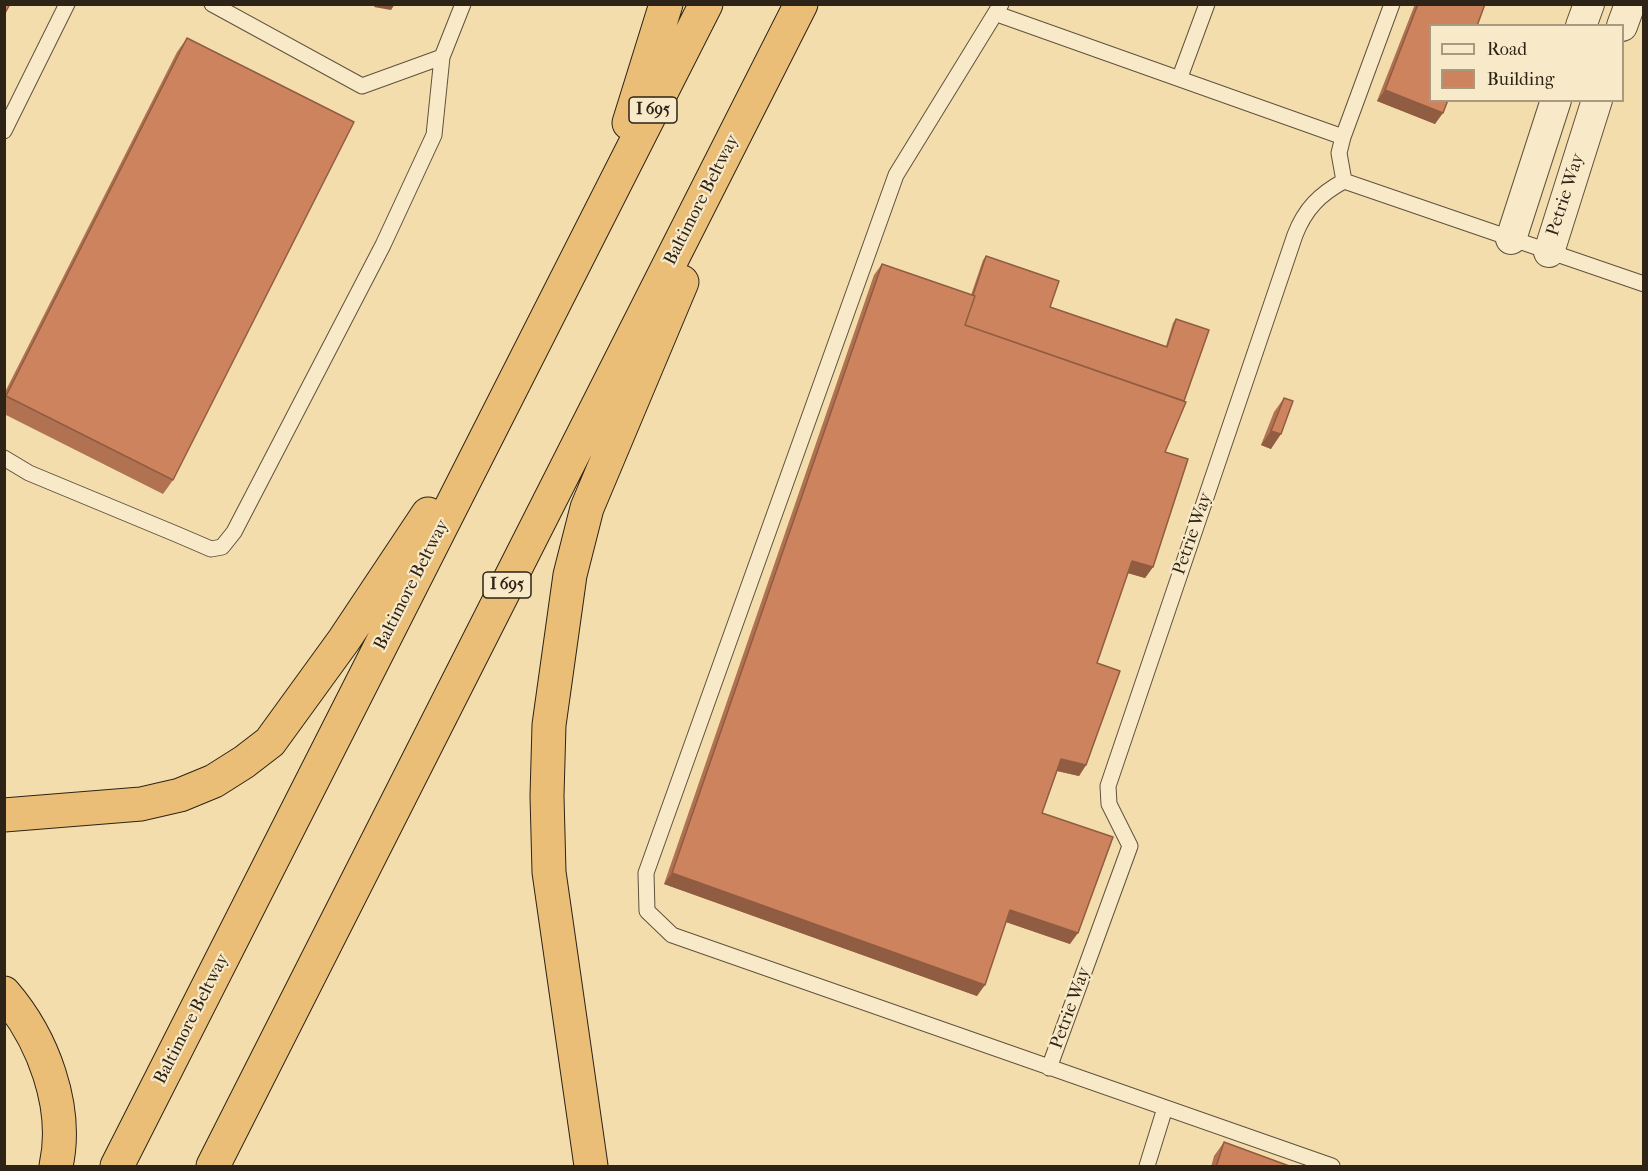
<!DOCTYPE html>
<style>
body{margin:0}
#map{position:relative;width:1648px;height:1171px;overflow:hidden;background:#f4ddac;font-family:"IM FELL French Canon",serif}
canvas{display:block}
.frame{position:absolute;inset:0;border:6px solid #2d2316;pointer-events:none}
.legend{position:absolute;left:1429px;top:24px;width:195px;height:78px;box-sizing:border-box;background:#f8e9c9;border:2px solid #a79a81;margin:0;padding:8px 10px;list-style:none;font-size:18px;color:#2d2316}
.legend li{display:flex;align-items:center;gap:12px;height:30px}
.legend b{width:30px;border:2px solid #a79a81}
</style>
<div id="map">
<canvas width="1648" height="1171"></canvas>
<div class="frame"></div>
<ul class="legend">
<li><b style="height:8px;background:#f8e9c9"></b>Road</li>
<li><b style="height:16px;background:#cd845e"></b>Building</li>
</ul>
</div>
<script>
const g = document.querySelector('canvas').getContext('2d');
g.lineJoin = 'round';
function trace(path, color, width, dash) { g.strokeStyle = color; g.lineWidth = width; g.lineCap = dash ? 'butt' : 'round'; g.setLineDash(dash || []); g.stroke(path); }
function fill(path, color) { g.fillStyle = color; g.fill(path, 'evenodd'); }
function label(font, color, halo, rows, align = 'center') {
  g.font = font + ' "IM FELL French Canon",serif'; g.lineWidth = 4.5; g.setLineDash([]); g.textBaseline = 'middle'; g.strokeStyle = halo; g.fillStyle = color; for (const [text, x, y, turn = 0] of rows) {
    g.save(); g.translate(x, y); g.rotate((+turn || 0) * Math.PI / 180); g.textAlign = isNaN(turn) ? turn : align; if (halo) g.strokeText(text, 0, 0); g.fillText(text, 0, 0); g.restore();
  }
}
const service = new Path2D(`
 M 212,4 L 362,86 L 442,57 L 463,4
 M 1001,4 L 896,175 L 646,873 L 647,911 L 672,935 L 1332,1166
 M 997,14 L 1343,137
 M 1180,77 L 1207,4
 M 4,131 L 67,4
 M 1344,181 L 1339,153 L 1343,137 L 1392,4
 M 4,458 L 29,473 L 176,534 L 211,549 L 222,547 L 234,532 L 383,245 L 434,135 L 442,57
 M 1049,1068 L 1130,846 L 1109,804 L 1108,786 L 1295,235 C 1305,209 1320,194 1344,181 L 1644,284
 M 1147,1166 L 1165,1108`);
const minor = new Path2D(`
 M 1581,26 L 1589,4
 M 1622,26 L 1630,4
 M 1511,239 L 1556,100
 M 1549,252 L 1597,100`);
const motorway = new Path2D(`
 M 629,123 L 666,4
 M 4,815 L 141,804 L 180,795 L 214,781 L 244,762 L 270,742 L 344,640 L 428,514
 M 4,993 C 43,1038 69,1107 56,1166
 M 117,1166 L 706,4
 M 213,1166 L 801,4
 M 591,1166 L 549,872 L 547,796 L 549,725 L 570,575 L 587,508 L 682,282`);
trace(service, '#5f523c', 17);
trace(minor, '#5f523c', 32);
trace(motorway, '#2d2316', 35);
trace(service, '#f8e9c9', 15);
trace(minor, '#f8e9c9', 30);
trace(motorway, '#eabe76', 33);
fill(new Path2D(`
 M 1415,4 L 1485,4 L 1435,124 L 1377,101 Z
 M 187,38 L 173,480 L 163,494 L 4,414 L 4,394 L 177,52 Z
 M 986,256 L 1050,307 L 1166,346 L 1173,323 L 1176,319 L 1165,452 L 1153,567 L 1145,578 L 1128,573 L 1097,663 L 1086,765 L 1079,776 L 1057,771 L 1042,813 L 1070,944 L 1006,922 L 977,996 L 664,884 L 874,275 L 882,264 L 971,295 L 983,260 Z
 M 1284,398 L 1271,449 L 1261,445 L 1274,412 Z
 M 1224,1142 L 1292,1167 L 1211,1167 L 1214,1156 Z`), '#b07251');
fill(new Path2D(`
 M 376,4 L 395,4 L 391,10 L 374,7 Z
 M 1385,90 L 1443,113 L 1435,124 L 1377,101 Z
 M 1271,431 L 1281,434 L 1271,449 L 1261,445 Z
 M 1132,561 L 1153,567 L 1145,578 L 1124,572 Z
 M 1061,759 L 1086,765 L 1079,776 L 1053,770 Z
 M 672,873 L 985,985 L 977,996 L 664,884 Z
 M 1010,910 L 1078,933 L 1070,944 L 1003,921 Z`), '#905c42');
const building = new Path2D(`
 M 4,4 L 10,4 L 4,15 Z
 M 1418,4 L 1485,4 L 1477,26 L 1431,26 L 1431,100 L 1448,100 L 1443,113 L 1385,90 Z
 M 187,38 L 354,122 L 173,480 L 6,396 Z
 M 986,256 L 1059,281 L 1050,307 L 1167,347 L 1176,319 L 1209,330 L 1184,401 L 965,325 L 975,296 L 973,295 Z
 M 882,264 L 975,296 L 965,325 L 1186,402 L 1165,452 L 1188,459 L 1153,567 L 1132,561 L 1097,663 L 1120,671 L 1086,765 L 1061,759 L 1042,813 L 1113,837 L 1078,933 L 1010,910 L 985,985 L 672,873 Z
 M 1284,398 L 1293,401 L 1281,434 L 1271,431 Z
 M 1224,1142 L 1292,1167 L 1216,1167 Z`);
fill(building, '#cd845e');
trace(building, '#905c42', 1.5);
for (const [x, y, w] of [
 [653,110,48],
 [507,585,48]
]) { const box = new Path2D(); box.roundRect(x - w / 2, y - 13, w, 26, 4.5); g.fillStyle = '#f8e9c9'; g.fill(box); trace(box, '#2d2316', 1.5); }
label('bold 16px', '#2d2316', null, [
 ["I 695",653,110],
 ["I 695",507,585]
]);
label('18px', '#2d2316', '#f8e9c9', [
 ["Petrie Way",1566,195,-72],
 ["Baltimore Beltway",702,200,-63],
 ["Petrie Way",1193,534,-71],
 ["Baltimore Beltway",412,585,-63],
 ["Petrie Way",1071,1008,-70],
 ["Baltimore Beltway",192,1019,-63]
]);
</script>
